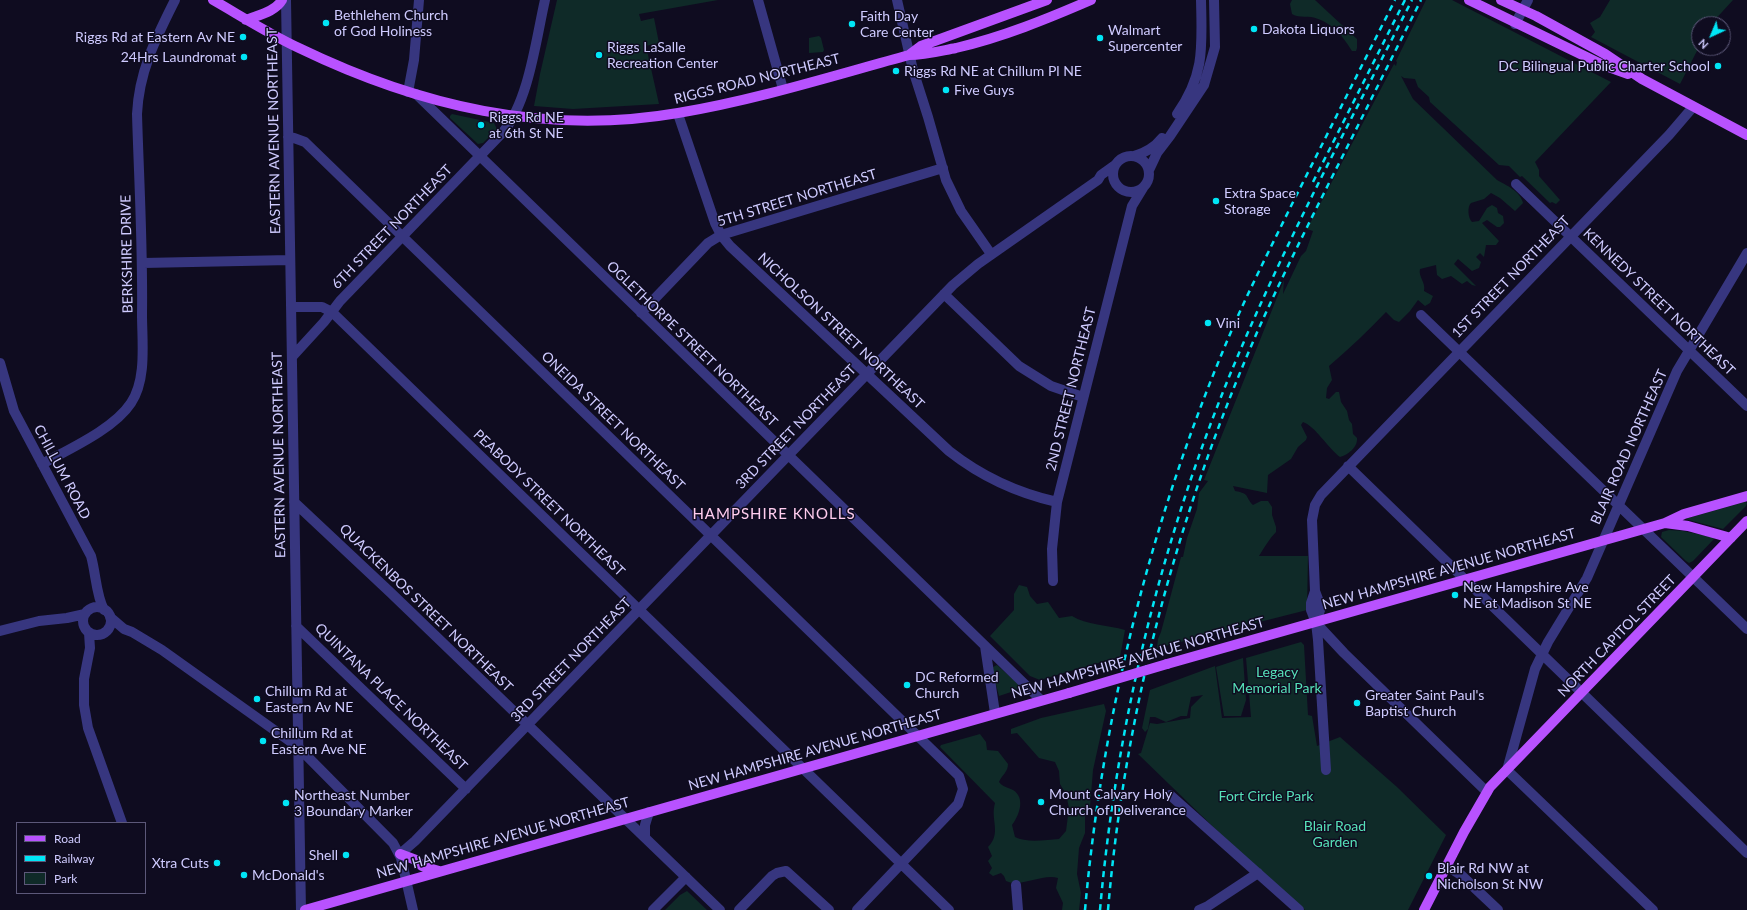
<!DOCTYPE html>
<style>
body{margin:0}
#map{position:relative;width:1747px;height:910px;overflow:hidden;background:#0f0c20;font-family:Lato,sans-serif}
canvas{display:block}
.legend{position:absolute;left:16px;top:822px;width:130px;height:72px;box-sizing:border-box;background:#0f0c20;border:1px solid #5c5879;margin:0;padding:5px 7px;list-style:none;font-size:12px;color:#cfcbff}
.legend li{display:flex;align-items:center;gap:8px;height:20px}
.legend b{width:20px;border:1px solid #5c5879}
.north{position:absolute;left:1691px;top:16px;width:40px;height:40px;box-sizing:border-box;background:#0f0c20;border:1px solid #5c5879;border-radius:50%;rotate:224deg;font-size:11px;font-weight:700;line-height:16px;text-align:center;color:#cfcbff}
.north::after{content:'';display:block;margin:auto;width:14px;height:18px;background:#00e6f6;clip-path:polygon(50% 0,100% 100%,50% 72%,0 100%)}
</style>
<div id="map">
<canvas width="1747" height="910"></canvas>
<ul class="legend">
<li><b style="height:5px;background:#b852ff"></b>Road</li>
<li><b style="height:5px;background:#00e6f6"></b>Railway</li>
<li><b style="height:11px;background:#0f2a28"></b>Park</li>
</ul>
<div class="north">N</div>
</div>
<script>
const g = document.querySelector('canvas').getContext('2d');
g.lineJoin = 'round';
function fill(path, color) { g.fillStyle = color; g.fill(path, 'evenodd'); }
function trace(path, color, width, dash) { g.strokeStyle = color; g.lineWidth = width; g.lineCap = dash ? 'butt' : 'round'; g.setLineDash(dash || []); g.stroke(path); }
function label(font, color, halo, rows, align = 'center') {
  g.font = font + ' Lato,sans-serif'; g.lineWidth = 3; g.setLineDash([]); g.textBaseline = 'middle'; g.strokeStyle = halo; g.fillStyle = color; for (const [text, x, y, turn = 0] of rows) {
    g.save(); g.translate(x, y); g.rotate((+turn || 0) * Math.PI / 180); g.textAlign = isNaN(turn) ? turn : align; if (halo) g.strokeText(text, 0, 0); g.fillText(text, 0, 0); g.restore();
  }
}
fill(new Path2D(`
 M 557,0 L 718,0 L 639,14 L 641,21 L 654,18 L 659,43 L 646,46 L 659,104 L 573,109 L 534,106 L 540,74 Z
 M 1292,0 L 1315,0 L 1357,39 L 1357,48 L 1356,51 L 1352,51 C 1342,35 1331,21 1311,17 C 1304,16 1298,18 1292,14 L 1290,4 Z
 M 1426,0 L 1452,0 L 1611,82 L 1535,162 L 1539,170 L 1539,176 L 1560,200 L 1556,204 L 1552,202 L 1550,203 L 1522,176 L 1520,177 L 1509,166 L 1499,165 L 1430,102 L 1429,97 L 1418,87 L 1415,79 L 1404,78 L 1401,76 L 1413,99 L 1497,180 C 1506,185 1520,191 1523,203 L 1515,211 L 1500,198 L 1491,193 L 1484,199 L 1471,203 C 1467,207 1468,218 1472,222 L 1479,221 L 1487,208 L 1492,205 L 1497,208 L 1498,213 L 1503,216 L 1504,223 L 1500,227 L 1497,227 L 1487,220 L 1482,223 L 1499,241 L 1496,245 L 1486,245 L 1484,257 L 1480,253 L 1476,257 L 1481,262 L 1479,268 L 1472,271 L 1458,259 L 1454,264 L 1476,286 L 1472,285 L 1467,281 L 1462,284 L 1451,276 L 1442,279 L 1437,275 L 1436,265 L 1420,269 C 1418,277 1426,282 1424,291 L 1433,296 L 1430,303 L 1425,306 L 1418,300 L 1410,311 L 1399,322 L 1394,320 L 1386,312 C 1368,331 1349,349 1329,366 L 1332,380 L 1327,388 L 1326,398 L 1329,399 L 1336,392 L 1339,392 L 1341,402 L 1347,411 L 1349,420 L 1352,424 L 1353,434 L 1357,438 C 1358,447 1348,455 1340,457 C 1328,448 1315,426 1303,422 L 1301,425 L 1307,437 L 1306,440 L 1298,447 L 1291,459 L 1268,475 L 1267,493 L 1233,486 L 1235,491 C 1251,494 1244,496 1253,505 L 1261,501 L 1268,501 L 1272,507 L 1272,515 L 1276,527 L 1276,532 C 1269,539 1264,548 1259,556 L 1308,556 L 1307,610 L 1157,648 L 1158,639 L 1161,632 L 1181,557 L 1183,557 L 1187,538 L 1197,509 L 1199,493 L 1208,481 L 1204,480 L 1284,280 L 1283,294 L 1301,256 L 1306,251 L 1313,231 L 1307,229 L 1394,64 L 1396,66 L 1397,62 L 1396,61 Z
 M 1610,0 L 1733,0 L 1711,24 L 1699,24 L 1699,47 L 1680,84 L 1591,37 L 1595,32 L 1590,23 L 1600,17 Z
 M 819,36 L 821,38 L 824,50 L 823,52 L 809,53 L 809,38 Z
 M 452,114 L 494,123 L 497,129 L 483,143 L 478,144 L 450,118 L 450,116 Z
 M 1745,502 L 1747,503 L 1746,506 L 1723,529 L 1685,519 Z
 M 1669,530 L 1683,531 L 1712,537 L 1714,539 L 1693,561 L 1689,563 L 1686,561 L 1661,537 L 1662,532 Z
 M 1019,585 L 1027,587 L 1030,596 L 1037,604 L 1048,602 L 1059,618 L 1072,616 C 1086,625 1108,625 1125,630 L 1120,657 C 1093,664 1067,672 1040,680 L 1030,676 L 990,636 L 1014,610 L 1014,594 Z
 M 1301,642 L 1304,645 L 1308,715 L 1312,716 L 1317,746 L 1340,737 L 1397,787 L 1446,835 L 1408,910 L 1305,910 L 1234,847 L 1138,754 L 1141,753 L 1150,723 L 1157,724 L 1190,718 L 1191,707 L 1203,695 L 1191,697 L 1187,716 L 1181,716 L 1166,722 L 1155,717 L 1150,717 L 1148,729 L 1145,732 L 1142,728 L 1150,690 L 1215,666 L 1222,718 L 1251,717 L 1246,658 Z
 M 1243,658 L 1246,700 L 1241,716 L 1224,716 L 1216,667 Z
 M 997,665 L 1023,688 L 999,696 L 992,669 L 993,667 Z
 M 1104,704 L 1106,711 L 1093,770 L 1090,807 L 1085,817 L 1085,833 L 1079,848 L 1077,874 L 1081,893 L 1079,910 L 1062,910 L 1063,903 L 1056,888 L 1058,878 C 1043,873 1020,888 1006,881 L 1004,876 L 1001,873 L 993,876 L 989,873 L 992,868 L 988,861 L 992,856 L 988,847 C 1002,833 990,820 995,803 L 940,747 L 941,745 L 980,734 L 986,742 L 987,750 L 998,751 L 1008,764 C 1008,772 1002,775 999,782 C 1003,787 1007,787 1013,790 C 1026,798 1019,816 1012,825 L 1015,837 C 1026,843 1046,840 1059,839 L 1066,831 L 1069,808 L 1066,794 L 1060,784 L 1059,771 L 1055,762 L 1039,758 L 1017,733 L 1011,734 L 1011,729 L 1041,718 Z
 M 687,891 L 707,910 L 665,910 L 680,895 Z`), '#0f2a28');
trace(new Path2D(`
 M 286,0 L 301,910
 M 758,0 L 783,89
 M 897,0 L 913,70 L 928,117 L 946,180 L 961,211 L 991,254
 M 1515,24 L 1528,0
 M 408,92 L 414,60 L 419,0
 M 416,94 L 1041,700
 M 678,114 L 715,223 L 721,235 L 730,246 L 949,451 C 982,477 1017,493 1057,502
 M 1177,114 C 1205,74 1202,47 1201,0
 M 288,137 L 294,138 L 305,142 L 959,776 L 963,789 L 958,804 L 857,910
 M 1134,156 C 1146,152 1154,148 1162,138
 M1113 174a18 18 0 1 1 36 0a18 18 0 1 1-36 0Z
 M 1149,170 L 1157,153 L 1170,136 L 1204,85 L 1215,47 L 1214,0
 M 1516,184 L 1747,406
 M 143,263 L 290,260
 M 944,294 L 1019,366 L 1051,386 L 1083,397
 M 291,307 L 322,307 L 332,312 L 949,910
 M 641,313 L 708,243 L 721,235 L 943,168
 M 1421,315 L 1747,629
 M 292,357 L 324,322 L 340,301 L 503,132 C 529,101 536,39 545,0
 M 0,363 L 14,411 L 91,556 C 96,574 96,595 104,610
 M 42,464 C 69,449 114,429 131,403 C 147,379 142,342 142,314 C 143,247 139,181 137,114 C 139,71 156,38 175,0
 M 1348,466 L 1747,853
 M 294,502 L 391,593 L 720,910
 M 1053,581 L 1052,549 L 1057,502 L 1132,206 L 1143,188
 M 1315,591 L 1311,603 L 1311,610 L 1316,623 L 1318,640 L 1326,770
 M83 621a14 14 0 1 1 28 0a14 14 0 1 1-28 0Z
 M 110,617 L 124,629 L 132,632 L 162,650 L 298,747 L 393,843 L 401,858 L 413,910
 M 1316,623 L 1321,607 L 1315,591 L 1312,520 L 1315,505 L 1321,495 L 1669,135 L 1693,107
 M 1316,623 L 1344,653 L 1487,792
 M 296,626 L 466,789
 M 0,631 L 39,621 L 67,618 L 85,614
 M 89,633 L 90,648 L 84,679 L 84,705 L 88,728 L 122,823
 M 985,646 L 995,713
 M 1170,795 L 1299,910
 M 645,836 L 645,825 L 649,812
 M 400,854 L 415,841 L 953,285 L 978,264 L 1098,180 L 1101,175 L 1115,165
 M 1447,866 L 1461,875 L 1498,910
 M 1016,885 L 1018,910
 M 653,910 L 686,877
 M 739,910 L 772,876 L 777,873 L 786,871 L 829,910
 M 1199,910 L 1208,906 L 1258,873
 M 1653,910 L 1507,770 L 1535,669 L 1548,642 L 1587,578 L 1677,371 L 1747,253`), '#37367f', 10);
trace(new Path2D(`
 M 213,0 C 241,16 269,34 299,48 C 419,106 545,136 678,113 C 756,100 832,76 909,55 C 925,55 940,51 956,48 C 1003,37 1047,19 1091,0
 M 1469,0 L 1603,65 L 1628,74
 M 1501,0 L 1536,16 L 1605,54 L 1642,79 L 1747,135
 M 246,20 C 258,15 275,12 282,0
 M 909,55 L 921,46 L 1047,0
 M 1665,523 L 1688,526 L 1731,538
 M 1167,664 L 1665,523 L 1684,514 L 1747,496
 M 400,854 L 416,860 L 422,866 L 439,871
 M 305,910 L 1069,693
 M 1424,910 L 1464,832 L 1490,787 L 1747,521`), '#b852ff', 10);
trace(new Path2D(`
 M 1313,182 L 1405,0
 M 1085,910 C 1103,707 1155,505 1237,318 C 1255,278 1275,239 1294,200 C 1328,133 1361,67 1395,0
 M 1100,910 C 1116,728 1160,546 1229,377 C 1282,248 1349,124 1412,0
 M 1108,910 C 1125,710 1178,512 1259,328 C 1281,279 1305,231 1329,183 C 1360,122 1390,61 1421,0`), '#00e6f6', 2.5, [6, 5]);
trace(new Path2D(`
 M 1069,693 L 1167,664`), '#b852ff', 10);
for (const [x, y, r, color] of [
 [326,23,4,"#00e6f6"],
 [852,24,4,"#00e6f6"],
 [1254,29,4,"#00e6f6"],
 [243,37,4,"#00e6f6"],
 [1100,38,4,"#00e6f6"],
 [599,55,4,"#00e6f6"],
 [244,57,4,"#00e6f6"],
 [1718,66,4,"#00e6f6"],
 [896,71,4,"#00e6f6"],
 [946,90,4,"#00e6f6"],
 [481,125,4,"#00e6f6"],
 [1216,201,4,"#00e6f6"],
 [1208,323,4,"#00e6f6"],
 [1455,595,4,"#00e6f6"],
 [907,685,4,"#00e6f6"],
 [257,699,4,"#00e6f6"],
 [1357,703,4,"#00e6f6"],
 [263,741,4,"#00e6f6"],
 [1041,802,4,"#00e6f6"],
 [286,803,4,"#00e6f6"],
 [346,855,4,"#00e6f6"],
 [217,863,4,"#00e6f6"],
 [244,875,4,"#00e6f6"],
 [1429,876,4,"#00e6f6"]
]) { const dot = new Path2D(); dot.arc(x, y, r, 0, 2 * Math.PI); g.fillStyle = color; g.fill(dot); trace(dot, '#0f0c20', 1.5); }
label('14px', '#cfcbff', '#0f0c20', [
 ["Bethlehem Church",334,15],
 ["of God Holiness",334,31],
 ["Faith Day",860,16],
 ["Care Center",860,32],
 ["Dakota Liquors",1262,29],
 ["Walmart",1108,30],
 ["Supercenter",1108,46],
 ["Riggs Rd at Eastern Av NE",235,37,"right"],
 ["Riggs LaSalle",607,47],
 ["Recreation Center",607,63],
 ["24Hrs Laundromat",236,57,"right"],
 ["DC Bilingual Public Charter School",1710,66,"right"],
 ["Riggs Rd NE at Chillum Pl NE",904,71],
 ["Five Guys",954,90],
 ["Riggs Rd NE",489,117],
 ["at 6th St NE",489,133],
 ["Extra Space",1224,193],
 ["Storage",1224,209],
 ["Vini",1216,323],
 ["New Hampshire Ave",1463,587],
 ["NE at Madison St NE",1463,603],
 ["DC Reformed",915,677],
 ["Church",915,693],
 ["Chillum Rd at",265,691],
 ["Eastern Av NE",265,707],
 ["Greater Saint Paul's",1365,695],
 ["Baptist Church",1365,711],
 ["Chillum Rd at",271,733],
 ["Eastern Ave NE",271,749],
 ["Mount Calvary Holy",1049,794],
 ["Church of Deliverance",1049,810],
 ["Northeast Number",294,795],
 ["3 Boundary Marker",294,811],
 ["Shell",338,855,"right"],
 ["Xtra Cuts",209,863,"right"],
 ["Blair Rd NW at",1437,868],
 ["Nicholson St NW",1437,884],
 ["McDonald's",252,875]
], 'left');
label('14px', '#cfcbff', '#0f0c20', [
 ["RIGGS ROAD NORTHEAST",757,79,-14],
 ["EASTERN AVENUE NORTHEAST",274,131,-91],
 ["5TH STREET NORTHEAST",797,198,-17],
 ["6TH STREET NORTHEAST",392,227,-46],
 ["BERKSHIRE DRIVE",127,254,-91],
 ["1ST STREET NORTHEAST",1511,277,-46],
 ["KENNEDY STREET NORTHEAST",1659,302,44],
 ["NICHOLSON STREET NORTHEAST",841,331,43],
 ["OGLETHORPE STREET NORTHEAST",692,344,44],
 ["2ND STREET NORTHEAST",1071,389,-76],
 ["ONEIDA STREET NORTHEAST",613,421,44],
 ["3RD STREET NORTHEAST",796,427,-46],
 ["BLAIR ROAD NORTHEAST",1629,447,-66],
 ["EASTERN AVENUE NORTHEAST",279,455,-91],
 ["CHILLUM ROAD",62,472,62],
 ["PEABODY STREET NORTHEAST",549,503,44],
 ["NEW HAMPSHIRE AVENUE NORTHEAST",1449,569,-16],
 ["QUACKENBOS STREET NORTHEAST",426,608,44],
 ["NORTH CAPITOL STREET",1617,636,-46],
 ["NEW HAMPSHIRE AVENUE NORTHEAST",1138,658,-16],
 ["3RD STREET NORTHEAST",571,660,-46],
 ["QUINTANA PLACE NORTHEAST",391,697,44],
 ["NEW HAMPSHIRE AVENUE NORTHEAST",815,750,-16],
 ["NEW HAMPSHIRE AVENUE NORTHEAST",503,838,-16]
]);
label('14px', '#56e0b8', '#0f0c20', [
 ["Legacy",1277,672],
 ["Memorial Park",1277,688],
 ["Fort Circle Park",1266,796],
 ["Blair Road",1335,826],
 ["Garden",1335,842]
]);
g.letterSpacing = '1px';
label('15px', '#ffcdee', '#0f0c20', [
 ["HAMPSHIRE KNOLLS",774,514]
]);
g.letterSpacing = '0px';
</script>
